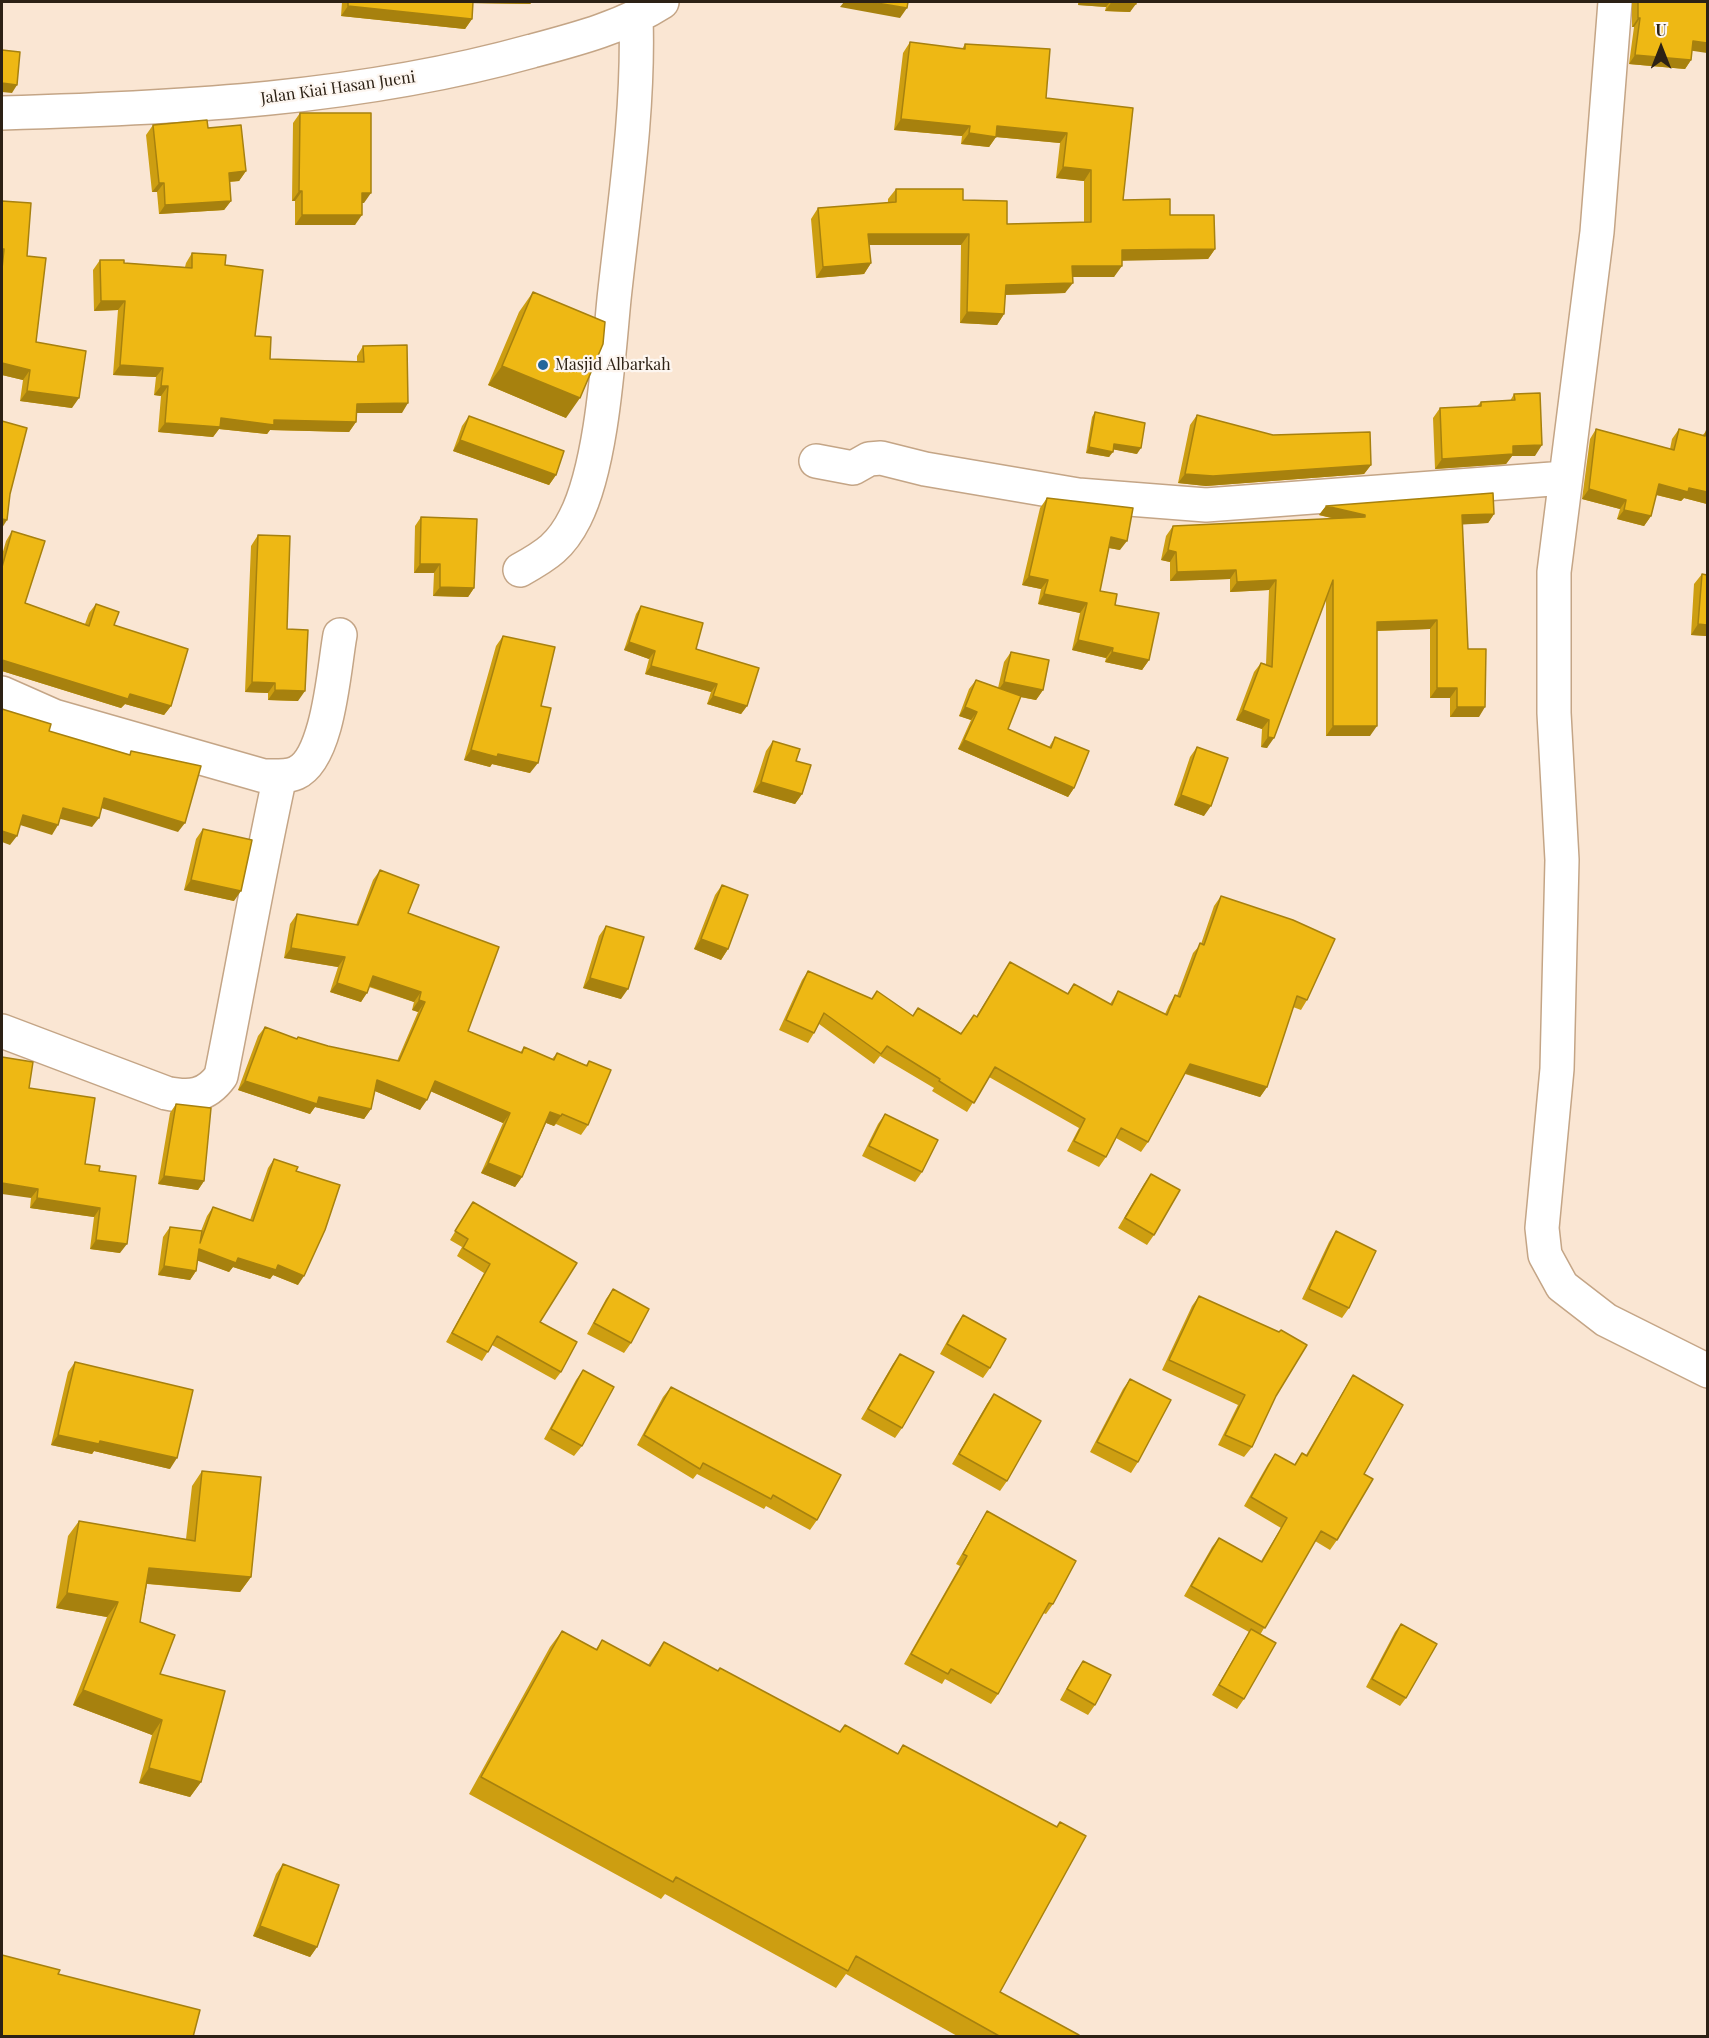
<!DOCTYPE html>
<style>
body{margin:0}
#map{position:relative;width:1709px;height:2038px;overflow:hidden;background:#fae6d3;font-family:"Playfair Display",serif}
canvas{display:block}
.frame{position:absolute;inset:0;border:3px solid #2c2115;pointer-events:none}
.north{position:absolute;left:1631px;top:18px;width:60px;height:60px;-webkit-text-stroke:4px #fdf6f0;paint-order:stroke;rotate:0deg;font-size:16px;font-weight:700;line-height:24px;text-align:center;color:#2c2115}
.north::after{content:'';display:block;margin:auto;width:21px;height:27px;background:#2c2115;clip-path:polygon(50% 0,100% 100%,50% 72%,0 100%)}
</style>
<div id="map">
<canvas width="1709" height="2038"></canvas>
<div class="frame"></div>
<div class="north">U</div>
</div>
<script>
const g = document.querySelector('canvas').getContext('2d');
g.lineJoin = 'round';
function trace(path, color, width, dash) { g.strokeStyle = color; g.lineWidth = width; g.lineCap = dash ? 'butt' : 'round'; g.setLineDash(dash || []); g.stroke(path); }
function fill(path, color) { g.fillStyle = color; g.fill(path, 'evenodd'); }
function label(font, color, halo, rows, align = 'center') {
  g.font = font + ' "Playfair Display",serif'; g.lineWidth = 4.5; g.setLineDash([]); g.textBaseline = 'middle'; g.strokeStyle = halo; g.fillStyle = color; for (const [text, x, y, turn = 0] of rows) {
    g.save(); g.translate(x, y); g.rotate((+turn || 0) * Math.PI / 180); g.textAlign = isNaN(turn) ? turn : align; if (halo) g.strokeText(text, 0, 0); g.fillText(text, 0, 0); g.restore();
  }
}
const minor = new Path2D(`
 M 1615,2 L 1597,232 L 1554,572 L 1554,713 L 1562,860 L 1557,1069 L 1542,1228 L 1545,1255 L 1562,1286 L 1606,1320 L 1708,1371
 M 2,113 C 179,108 360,99 532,51 C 577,39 623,27 662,2
 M 816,461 L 853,468 L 869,459 L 881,458 L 925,469 L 1078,495 L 1206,505 L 1565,478
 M 520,570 C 547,555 561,546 575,518 C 602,465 608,361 614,299 C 624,206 639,112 636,18
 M 2,693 L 54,716 L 264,776 C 274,776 287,777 296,773 C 329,758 334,667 340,635
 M 2,1031 L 166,1093 C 189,1098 206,1097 221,1076 C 241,976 258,876 280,776`);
trace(minor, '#c4a586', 36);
trace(minor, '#fff', 33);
fill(new Path2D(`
 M 342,2 L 532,2 L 530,4 L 473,3 L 472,19 L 465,29 L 341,16 Z
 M 1078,2 L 1136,2 L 1130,12 L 1105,11 L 1106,7 L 1078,5 Z
 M 1632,2 L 1707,2 L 1692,51 L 1691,60 L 1685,69 L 1629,64 L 1634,27 L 1632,27 Z
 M 910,42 L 962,49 L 965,44 L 1046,98 L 1123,200 L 1170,215 L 1215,249 L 1208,259 L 1122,260 L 1114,277 L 1073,277 L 1065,293 L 1005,295 L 1004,314 L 997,325 L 960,323 L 961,245 L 869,245 L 871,263 L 864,274 L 816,278 L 811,219 L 818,208 L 888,203 L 888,199 L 896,189 L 963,200 L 1007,224 L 1084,222 L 1084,181 L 1056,178 L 1060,143 L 996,137 L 989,147 L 961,144 L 962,136 L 894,130 L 903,53 Z
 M 300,113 L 364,203 L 362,203 L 355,225 L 295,225 L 295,201 L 292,201 L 293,123 Z
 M 153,125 L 208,128 L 246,171 L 239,181 L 230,182 L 231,201 L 224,210 L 159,214 L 157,192 L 152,192 L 146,135 Z
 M 2,201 L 27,256 L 36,342 L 72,408 L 20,401 L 23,380 L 2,375 Z
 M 192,253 L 225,265 L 255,336 L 270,359 L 357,362 L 357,356 L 363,346 L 402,413 L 357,413 L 356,422 L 349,432 L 270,430 L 267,434 L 219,429 L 213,437 L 158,432 L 161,396 L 154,395 L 156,377 L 113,375 L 118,310 L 94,311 L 93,270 L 100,260 L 124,263 L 185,267 L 186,263 Z
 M 533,292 L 566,418 L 488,385 L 519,312 Z
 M 1514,394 L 1535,456 L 1512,456 L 1506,464 L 1435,469 L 1433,418 L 1440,408 L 1477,406 L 1481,402 L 1510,401 Z
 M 1095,412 L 1137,454 L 1113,449 L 1109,457 L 1086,453 L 1092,417 Z
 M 1197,415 L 1371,465 L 1364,474 L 1206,486 L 1178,483 L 1190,425 Z
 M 469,416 L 556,475 L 549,485 L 453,451 L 462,426 Z
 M 1596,429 L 1670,449 L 1672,439 L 1679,429 L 1702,436 L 1707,430 L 1707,504 L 1684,498 L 1681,501 L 1656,495 L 1651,516 L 1644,526 L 1617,519 L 1620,509 L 1582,499 L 1590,439 Z
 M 1047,498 L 1120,550 L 1109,548 L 1100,591 L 1115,605 L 1149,660 L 1142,670 L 1105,662 L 1106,658 L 1072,650 L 1080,613 L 1038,604 L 1041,589 L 1022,585 L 1040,508 Z
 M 1326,506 L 1494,514 L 1488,523 L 1462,524 L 1468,649 L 1479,717 L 1450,717 L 1450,698 L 1430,698 L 1430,629 L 1377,631 L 1370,736 L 1326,736 L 1326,598 L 1267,748 L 1261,747 L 1262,729 L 1236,720 L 1254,672 L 1261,663 L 1266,664 L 1269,590 L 1230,592 L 1230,579 L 1170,581 L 1170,562 L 1161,560 L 1166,536 L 1173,526 L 1335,519 L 1319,515 Z
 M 421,517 L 474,588 L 468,597 L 433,596 L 434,573 L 414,573 L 415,526 Z
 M 12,531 L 25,603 L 85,624 L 89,613 L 96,604 L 114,625 L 171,706 L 164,715 L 125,704 L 121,708 L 2,671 L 2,555 L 6,541 Z
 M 258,535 L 287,629 L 298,701 L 268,700 L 268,693 L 245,692 L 251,546 Z
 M 1702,574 L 1707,636 L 1691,635 L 1694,584 Z
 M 641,606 L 696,649 L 747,706 L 741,714 L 707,704 L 711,692 L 645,674 L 649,659 L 624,650 L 636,614 Z
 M 503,636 L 541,706 L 530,773 L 492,764 L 490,767 L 464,760 L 496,646 Z
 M 1011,652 L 1043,690 L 1036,700 L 1020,697 L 1008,729 L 1049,747 L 1055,737 L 1074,788 L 1068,797 L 958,749 L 971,720 L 959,716 L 969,689 L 976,680 L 998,688 L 1004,662 Z
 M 773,741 L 796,761 L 802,794 L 795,804 L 753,792 L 766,751 Z
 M 1197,747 L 1204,816 L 1174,805 L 1190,757 Z
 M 203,829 L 234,901 L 184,890 L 196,839 Z
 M 380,870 L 408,913 L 468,1031 L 520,1053 L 524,1047 L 552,1059 L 557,1053 L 586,1065 L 589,1061 L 588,1125 L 581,1135 L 556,1124 L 554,1126 L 546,1123 L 522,1177 L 515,1187 L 481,1173 L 503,1123 L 430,1091 L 420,1110 L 375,1091 L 371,1109 L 364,1119 L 315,1107 L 310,1114 L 238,1090 L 258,1036 L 265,1027 L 297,1039 L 298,1037 L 328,1046 L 397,1061 L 418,1012 L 412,1010 L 414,1002 L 369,987 L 361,1002 L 330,992 L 338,967 L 284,958 L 290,924 L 297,914 L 356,925 L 373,880 Z
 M 722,885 L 728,949 L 721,960 L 694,949 L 715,895 Z
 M 1221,896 L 1307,1000 L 1301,1010 L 1293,1007 L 1267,1087 L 1260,1097 L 1185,1074 L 1148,1142 L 1141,1152 L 1116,1138 L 1106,1157 L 1099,1167 L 1067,1151 L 1079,1128 L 989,1077 L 967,1112 L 932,1091 L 934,1088 L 880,1056 L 874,1064 L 819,1024 L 814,1033 L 808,1043 L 779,1030 L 802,980 L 808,971 L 872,999 L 913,1016 L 918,1008 L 961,1033 L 976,1017 L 1010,962 L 1067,994 L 1074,984 L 1110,1004 L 1118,991 L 1165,1014 L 1169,1005 L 1175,995 L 1177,996 L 1193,953 L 1201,944 L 1214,906 Z
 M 606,926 L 621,999 L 583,988 L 599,936 Z
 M 29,1088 L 85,1164 L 99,1171 L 120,1253 L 90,1249 L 94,1217 L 30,1208 L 31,1198 Z
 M 176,1104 L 204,1181 L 198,1190 L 158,1184 L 170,1113 Z
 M 885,1114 L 922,1172 L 915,1182 L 862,1156 L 878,1124 Z
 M 274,1159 L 296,1171 L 298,1285 L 273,1275 L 270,1279 L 233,1267 L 229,1272 L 198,1260 L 196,1271 L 190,1280 L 158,1275 L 163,1237 L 170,1227 L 201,1231 L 207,1216 L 213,1207 L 250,1220 L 268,1168 Z
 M 1151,1174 L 1154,1235 L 1147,1245 L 1118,1228 L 1144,1184 Z
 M 473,1202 L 540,1322 L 561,1372 L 555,1380 L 492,1345 L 482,1361 L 446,1342 L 484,1273 L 457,1256 L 462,1247 L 450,1240 Z
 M 1336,1231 L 1349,1308 L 1342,1318 L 1302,1299 L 1329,1242 Z
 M 613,1289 L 631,1343 L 624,1353 L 587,1334 L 606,1299 Z
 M 1199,1296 L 1276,1396 L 1252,1447 L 1244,1457 L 1218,1445 L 1238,1405 L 1162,1370 L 1192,1306 Z
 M 963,1315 L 990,1368 L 983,1378 L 940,1354 L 956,1325 Z
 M 900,1354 L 902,1428 L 895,1438 L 861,1419 L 893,1364 Z
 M 75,1362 L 170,1469 L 94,1451 L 92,1454 L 51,1445 L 68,1372 Z
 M 583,1370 L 582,1446 L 574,1456 L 544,1439 L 576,1380 Z
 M 1353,1375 L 1364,1474 L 1337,1540 L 1330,1550 L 1315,1541 L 1260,1635 L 1244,1699 L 1237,1709 L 1212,1695 L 1249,1632 L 1184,1596 L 1212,1547 L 1219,1538 L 1261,1561 L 1281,1528 L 1244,1506 L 1268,1464 L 1275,1454 L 1294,1465 L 1302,1453 L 1306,1455 L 1347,1385 Z
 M 1130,1379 L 1138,1462 L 1131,1473 L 1090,1452 L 1123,1389 Z
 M 671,1387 L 817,1520 L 810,1530 L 766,1506 L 764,1509 L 697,1474 L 693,1479 L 637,1445 L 663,1397 Z
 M 994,1394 L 1007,1481 L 1000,1491 L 952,1464 L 987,1404 Z
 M 202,1471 L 251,1577 L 240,1592 L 147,1584 L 140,1622 L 201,1782 L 190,1797 L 139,1783 L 152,1735 L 73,1705 L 107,1617 L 56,1608 L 68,1536 L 79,1521 L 186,1539 L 192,1486 Z
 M 987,1511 L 1053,1604 L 1046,1614 L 1043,1613 L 998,1694 L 991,1704 L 945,1679 L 942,1684 L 904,1664 L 960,1566 L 956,1564 L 981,1521 Z
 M 1401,1624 L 1406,1698 L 1400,1706 L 1366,1687 L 1395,1632 Z
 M 562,1631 L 596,1649 L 602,1640 L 648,1665 L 664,1642 L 718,1671 L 840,1732 L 845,1725 L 897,1754 L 903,1745 L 1057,1827 L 1060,1822 L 1000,1992 L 1078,2037 L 959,2037 L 846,1974 L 836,1988 L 665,1894 L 661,1899 L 469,1794 L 550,1647 Z
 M 1083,1661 L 1095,1705 L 1088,1715 L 1060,1700 L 1076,1671 Z
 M 283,1864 L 317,1947 L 310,1957 L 253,1936 L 276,1874 Z`), '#cd9e11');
fill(new Path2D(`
 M 468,2 L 532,2 L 530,4 L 466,3 Z
 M 844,2 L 871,2 L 907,8 L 900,18 L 840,7 Z
 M 1080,2 L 1110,2 L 1106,7 L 1078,5 Z
 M 1111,3 L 1136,4 L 1130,12 L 1105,11 Z
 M 348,6 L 472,19 L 465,29 L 341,16 Z
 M 1638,18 L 1640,18 L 1634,27 L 1632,27 Z
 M 1693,41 L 1707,43 L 1707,53 L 1687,50 Z
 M 1635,55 L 1691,60 L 1685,69 L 1629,64 Z
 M 2,83 L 17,85 L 12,93 L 2,92 Z
 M 901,119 L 970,126 L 962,136 L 894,130 Z
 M 997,126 L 1067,133 L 1060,143 L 996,137 L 989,147 L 961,144 L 969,133 Z
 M 1063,167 L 1091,170 L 1084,181 L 1056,178 Z
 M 246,171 L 239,181 L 223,182 L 229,173 Z
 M 159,183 L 164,183 L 157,192 L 152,192 Z
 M 299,191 L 302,191 L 295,201 L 292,201 Z
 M 362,193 L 371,193 L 364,203 L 355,203 Z
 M 231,201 L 224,210 L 159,214 L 165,205 Z
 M 302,215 L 362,215 L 355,225 L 295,225 Z
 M 868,234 L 969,234 L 961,245 L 861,245 Z
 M 1215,249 L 1208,259 L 1115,261 L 1122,250 Z
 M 871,263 L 864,274 L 816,278 L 823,267 Z
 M 1072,266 L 1122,266 L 1114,277 L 1065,277 Z
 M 1073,283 L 1065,293 L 998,295 L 1006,285 Z
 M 101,301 L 125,301 L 118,310 L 94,311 Z
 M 967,312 L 1004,314 L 997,325 L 960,323 Z
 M 2,363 L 30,370 L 23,380 L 2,375 Z
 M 120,365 L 163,368 L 156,377 L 113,375 Z
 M 502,366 L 580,398 L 566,418 L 488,385 Z
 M 161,386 L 168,386 L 161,396 L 154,395 Z
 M 27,391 L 79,398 L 72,408 L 20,401 Z
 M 408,403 L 402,413 L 350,413 L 357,404 Z
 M 221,418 L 274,420 L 356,422 L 349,432 L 270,430 L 267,434 L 219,429 L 213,437 L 158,432 L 165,423 Z
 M 460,440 L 556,475 L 549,485 L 453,451 Z
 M 1114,444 L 1141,448 L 1137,454 L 1111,449 Z
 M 1542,445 L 1535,456 L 1512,456 L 1506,464 L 1435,469 L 1442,459 L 1513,446 Z
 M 1089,447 L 1113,452 L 1109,457 L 1086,453 Z
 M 1371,465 L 1364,474 L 1206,486 L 1178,483 L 1185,474 Z
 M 1659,484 L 1689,488 L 1707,492 L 1707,504 L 1684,498 L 1681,501 L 1653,494 Z
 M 1589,489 L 1626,500 L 1620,509 L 1582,499 Z
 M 1326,506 L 1365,515 L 1359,524 L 1319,515 Z
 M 1624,510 L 1651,516 L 1644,526 L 1617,519 Z
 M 1494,514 L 1488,523 L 1455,525 L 1462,515 Z
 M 2,519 L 7,520 L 2,528 Z
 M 1111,537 L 1127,541 L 1120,550 L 1104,547 Z
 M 1168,550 L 1176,552 L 1170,562 L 1161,560 Z
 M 420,564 L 440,564 L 434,573 L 414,573 Z
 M 1236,570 L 1230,579 L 1170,581 L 1177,572 Z
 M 1029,576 L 1048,580 L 1041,589 L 1022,585 Z
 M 1276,580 L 1269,590 L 1230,592 L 1237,582 Z
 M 440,587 L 474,588 L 468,597 L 433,596 Z
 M 1044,594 L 1087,603 L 1080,613 L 1038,604 Z
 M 1437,620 L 1430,629 L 1370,631 L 1377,622 Z
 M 1698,624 L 1707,625 L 1707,636 L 1691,635 Z
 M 1078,640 L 1113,648 L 1106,658 L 1072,650 Z
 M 629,642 L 655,651 L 649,659 L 624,650 Z
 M 1112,652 L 1149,660 L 1142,670 L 1105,662 Z
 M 2,660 L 130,694 L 171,706 L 164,715 L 125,704 L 121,708 L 2,671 Z
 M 651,666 L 717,684 L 711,692 L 645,674 Z
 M 252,682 L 275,683 L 268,693 L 245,692 Z
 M 1004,682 L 1043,690 L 1036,700 L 997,692 Z
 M 1437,688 L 1457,688 L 1450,698 L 1430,698 Z
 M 275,690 L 305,691 L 298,701 L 268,700 Z
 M 713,696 L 747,706 L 741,714 L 707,704 Z
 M 965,707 L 977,712 L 971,720 L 959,716 Z
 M 1457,707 L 1485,707 L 1479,717 L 1450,717 Z
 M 1243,710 L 1269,720 L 1262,729 L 1236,720 Z
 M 1333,726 L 1377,726 L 1370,736 L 1326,736 Z
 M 1268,737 L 1274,738 L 1267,748 L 1261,747 Z
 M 964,740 L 1074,788 L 1068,797 L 958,749 Z
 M 471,750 L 498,754 L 538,763 L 530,773 L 492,764 L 490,767 L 464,760 Z
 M 761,782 L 802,794 L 795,804 L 753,792 Z
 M 1181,795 L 1211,806 L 1204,816 L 1174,805 Z
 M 104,798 L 185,823 L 178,832 L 98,807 Z
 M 63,808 L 99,818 L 92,827 L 57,818 Z
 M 23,815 L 58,825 L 52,835 L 17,824 Z
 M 2,831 L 17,836 L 10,845 L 2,842 Z
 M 191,880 L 241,891 L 234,901 L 184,890 Z
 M 701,939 L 728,949 L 721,960 L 694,949 Z
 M 291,948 L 345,957 L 338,967 L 284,958 Z
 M 373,976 L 421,992 L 414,1002 L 366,985 Z
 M 590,978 L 628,989 L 621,999 L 583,988 Z
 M 337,983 L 367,993 L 361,1002 L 330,992 Z
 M 419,1000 L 425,1002 L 418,1012 L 412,1010 Z
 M 1190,1064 L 1267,1087 L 1260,1097 L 1184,1073 Z
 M 377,1080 L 427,1100 L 420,1110 L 370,1089 Z
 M 245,1081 L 319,1097 L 371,1109 L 364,1119 L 315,1107 L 310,1114 L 238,1090 Z
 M 435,1081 L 510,1113 L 503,1123 L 428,1090 Z
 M 550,1112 L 561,1116 L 554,1126 L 544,1122 Z
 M 488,1163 L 522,1177 L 515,1187 L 481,1173 Z
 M 164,1176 L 204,1181 L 198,1190 L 158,1184 Z
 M 2,1183 L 38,1189 L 31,1198 L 2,1194 Z
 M 37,1198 L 100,1208 L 94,1217 L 30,1208 Z
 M 96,1240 L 127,1244 L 120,1253 L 90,1249 Z
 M 199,1249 L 238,1258 L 278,1265 L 304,1276 L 298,1285 L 273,1275 L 270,1279 L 233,1267 L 229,1272 L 193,1259 Z
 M 164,1266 L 196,1271 L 190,1280 L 158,1275 Z
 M 58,1435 L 100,1441 L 177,1458 L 170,1469 L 94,1451 L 92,1454 L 51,1445 Z
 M 149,1568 L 251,1577 L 240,1592 L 139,1583 Z
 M 67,1593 L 118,1602 L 107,1617 L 56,1608 Z
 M 83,1690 L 162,1720 L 152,1735 L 73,1705 Z
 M 149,1768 L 201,1782 L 190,1797 L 139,1783 Z
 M 260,1926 L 317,1947 L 310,1957 L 253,1936 Z`), '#a7810e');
const building = new Path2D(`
 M 348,2 L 473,2 L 472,19 L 348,6 Z
 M 871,2 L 908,2 L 907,8 Z
 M 1111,2 L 1136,2 L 1136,4 L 1111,3 Z
 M 1638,2 L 1707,2 L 1707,43 L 1693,41 L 1691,60 L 1635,55 L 1640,18 L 1638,18 Z
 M 910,42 L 965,49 L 965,44 L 1050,49 L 1046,98 L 1133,108 L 1123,200 L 1170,199 L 1170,215 L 1214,215 L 1215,249 L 1122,250 L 1122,266 L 1072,266 L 1073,283 L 1006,285 L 1004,314 L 967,312 L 969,234 L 868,234 L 871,263 L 823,267 L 818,208 L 896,202 L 896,189 L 963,189 L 963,200 L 1007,201 L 1007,224 L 1091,222 L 1091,170 L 1063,167 L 1067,133 L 997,126 L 996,137 L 969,133 L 970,126 L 901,119 Z
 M 2,50 L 20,52 L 17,85 L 2,83 Z
 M 300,113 L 371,113 L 371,193 L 362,193 L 362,215 L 302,215 L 302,191 L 299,191 Z
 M 207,120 L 208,128 L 241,125 L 246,171 L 229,173 L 231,201 L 165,205 L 164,183 L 159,183 L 153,125 Z
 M 2,201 L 31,203 L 27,256 L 46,258 L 36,342 L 86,351 L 79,398 L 27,391 L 30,370 L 2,363 L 2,269 L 4,249 L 2,249 Z
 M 192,253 L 226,255 L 225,265 L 263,270 L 255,336 L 271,337 L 270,359 L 364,362 L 363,346 L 407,345 L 408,403 L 357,404 L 356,422 L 274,420 L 274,425 L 221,418 L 220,427 L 165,423 L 168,386 L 161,386 L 163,368 L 120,365 L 125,301 L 101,301 L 100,260 L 124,260 L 124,263 L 192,268 Z
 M 533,292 L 605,322 L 603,344 L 580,398 L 502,366 Z
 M 1540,393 L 1542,445 L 1513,446 L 1513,454 L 1442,459 L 1440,408 L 1481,406 L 1481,402 L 1515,400 L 1514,394 Z
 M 1095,412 L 1145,423 L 1141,448 L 1114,444 L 1113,452 L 1089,447 Z
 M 1197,415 L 1273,435 L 1370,432 L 1371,465 L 1213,476 L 1185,474 Z
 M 469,416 L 564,451 L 556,475 L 460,440 Z
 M 2,421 L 27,428 L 10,494 L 7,520 L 2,519 Z
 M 1596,429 L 1674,450 L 1679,429 L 1705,436 L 1707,429 L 1707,492 L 1689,488 L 1688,492 L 1659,484 L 1651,516 L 1624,510 L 1626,500 L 1589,489 Z
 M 1493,493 L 1494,514 L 1462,515 L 1468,649 L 1486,649 L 1485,707 L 1457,707 L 1457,688 L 1437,688 L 1437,620 L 1377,622 L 1377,726 L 1333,726 L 1333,580 L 1274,738 L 1268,737 L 1269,720 L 1243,710 L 1261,663 L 1272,667 L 1276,580 L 1237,582 L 1236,570 L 1177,572 L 1176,552 L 1168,550 L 1173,526 L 1365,517 L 1365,515 L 1326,506 Z
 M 1047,498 L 1133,508 L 1127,541 L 1111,537 L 1100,591 L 1117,594 L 1115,605 L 1159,613 L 1149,660 L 1112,652 L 1113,648 L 1078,640 L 1087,603 L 1044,594 L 1048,580 L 1029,576 Z
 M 421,517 L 477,519 L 474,588 L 440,587 L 440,564 L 420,564 Z
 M 12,531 L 45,541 L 25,603 L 89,626 L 96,604 L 119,612 L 114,625 L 188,649 L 171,706 L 130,694 L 128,699 L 2,660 L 2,567 Z
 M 258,535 L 290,536 L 287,629 L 308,630 L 305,691 L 275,690 L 275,683 L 252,682 Z
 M 1702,574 L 1707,575 L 1707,625 L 1698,624 Z
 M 641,606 L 703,623 L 696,649 L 759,668 L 747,706 L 713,696 L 717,684 L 651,666 L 655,651 L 629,642 Z
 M 503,636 L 555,647 L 541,706 L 551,708 L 538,763 L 498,754 L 497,757 L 471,750 Z
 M 1011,652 L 1049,660 L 1043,690 L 1004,682 Z
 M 976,680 L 1021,696 L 1008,729 L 1051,748 L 1055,737 L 1089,751 L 1074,788 L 964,740 L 977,712 L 965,707 Z
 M 2,709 L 51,724 L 49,731 L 130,755 L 131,751 L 201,766 L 185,823 L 104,798 L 99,818 L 63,808 L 58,825 L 23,815 L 17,836 L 2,831 Z
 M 773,741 L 800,749 L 796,761 L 811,765 L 802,794 L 761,782 Z
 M 1197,747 L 1228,758 L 1211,806 L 1181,795 Z
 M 203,829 L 252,840 L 241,891 L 191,880 Z
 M 380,870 L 419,885 L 408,913 L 499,947 L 468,1031 L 522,1053 L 524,1047 L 554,1060 L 557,1053 L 587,1066 L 589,1061 L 611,1070 L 588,1125 L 562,1114 L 561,1116 L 550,1112 L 522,1177 L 488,1163 L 510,1113 L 435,1081 L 427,1100 L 377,1080 L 371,1109 L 319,1097 L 317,1104 L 245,1081 L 265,1027 L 297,1039 L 298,1037 L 328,1046 L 399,1061 L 425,1002 L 419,1000 L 421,992 L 373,976 L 367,993 L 337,983 L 345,957 L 291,948 L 297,914 L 358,925 Z
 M 722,885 L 748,895 L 728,949 L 701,939 Z
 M 1221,896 L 1293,920 L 1335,939 L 1307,1000 L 1297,996 L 1267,1087 L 1190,1064 L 1148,1142 L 1121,1128 L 1106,1157 L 1074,1141 L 1085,1119 L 995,1067 L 974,1103 L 939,1081 L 940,1079 L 887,1046 L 881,1054 L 824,1013 L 814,1033 L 786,1020 L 808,971 L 872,999 L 877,991 L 913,1016 L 918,1008 L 961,1034 L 974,1015 L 977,1017 L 1010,962 L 1068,994 L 1074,984 L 1112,1005 L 1118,991 L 1167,1015 L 1175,995 L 1180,997 L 1200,943 L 1204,945 Z
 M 606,926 L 644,937 L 628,989 L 590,978 Z
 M 2,1057 L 33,1062 L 29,1088 L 95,1098 L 85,1164 L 100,1166 L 99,1171 L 136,1176 L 127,1244 L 96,1240 L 100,1208 L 37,1198 L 38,1189 L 2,1183 Z
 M 176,1104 L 211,1108 L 204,1181 L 164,1176 Z
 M 885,1114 L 938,1140 L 922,1172 L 869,1146 Z
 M 274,1159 L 298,1167 L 296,1171 L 340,1185 L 325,1230 L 304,1276 L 278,1265 L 276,1270 L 238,1258 L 236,1263 L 199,1249 L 196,1271 L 164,1266 L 170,1227 L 202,1231 L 200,1243 L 213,1207 L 253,1221 Z
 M 1151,1174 L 1180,1190 L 1154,1235 L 1125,1218 Z
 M 473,1202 L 577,1263 L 540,1322 L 577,1342 L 561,1372 L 497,1336 L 488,1352 L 452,1333 L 490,1264 L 463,1248 L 468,1239 L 455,1231 Z
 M 1336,1231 L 1376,1251 L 1349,1308 L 1309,1289 Z
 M 613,1289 L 649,1309 L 631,1343 L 594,1323 Z
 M 1199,1296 L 1279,1332 L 1281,1330 L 1307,1345 L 1276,1396 L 1252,1447 L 1225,1435 L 1245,1395 L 1169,1360 Z
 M 963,1315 L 1006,1339 L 990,1368 L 947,1344 Z
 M 900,1354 L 934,1372 L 902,1428 L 868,1409 Z
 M 75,1362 L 193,1390 L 177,1458 L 100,1441 L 99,1444 L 58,1435 Z
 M 583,1370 L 614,1387 L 582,1446 L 551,1429 Z
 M 1353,1375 L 1403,1405 L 1364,1474 L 1373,1479 L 1337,1540 L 1321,1531 L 1265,1628 L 1191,1586 L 1219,1538 L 1262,1562 L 1287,1518 L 1251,1497 L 1275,1454 L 1295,1465 L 1302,1453 L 1307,1456 Z
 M 1130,1379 L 1171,1400 L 1138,1462 L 1097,1442 Z
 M 671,1387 L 841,1475 L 817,1520 L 773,1495 L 771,1499 L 703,1463 L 700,1469 L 644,1435 Z
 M 994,1394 L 1041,1421 L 1007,1481 L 959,1454 Z
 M 202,1471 L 261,1477 L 251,1577 L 149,1568 L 140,1622 L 175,1635 L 160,1674 L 225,1691 L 201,1782 L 149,1768 L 162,1720 L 83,1690 L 118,1602 L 67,1593 L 79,1521 L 195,1541 Z
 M 987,1511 L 1076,1561 L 1053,1604 L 1049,1603 L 998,1694 L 951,1669 L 948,1674 L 911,1654 L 967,1556 L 963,1554 Z
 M 1401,1624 L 1437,1644 L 1406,1698 L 1372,1679 Z
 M 1251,1629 L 1276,1643 L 1244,1699 L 1219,1685 Z
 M 562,1631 L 597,1650 L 602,1640 L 650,1666 L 664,1642 L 718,1671 L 720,1668 L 840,1732 L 845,1725 L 898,1754 L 903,1745 L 1057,1827 L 1060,1822 L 1086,1836 L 1000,1992 L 1079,2035 L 1078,2037 L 1001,2037 L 856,1956 L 848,1971 L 676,1877 L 673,1882 L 481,1777 Z
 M 1083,1661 L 1111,1675 L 1095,1705 L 1067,1689 Z
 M 283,1864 L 339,1885 L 317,1947 L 260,1926 Z
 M 2,1955 L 60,1970 L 58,1974 L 200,2010 L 193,2037 L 2,2037 Z`);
fill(building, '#eeb814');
trace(building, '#a7810e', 1.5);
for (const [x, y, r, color] of [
 [543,365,6,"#23669b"]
]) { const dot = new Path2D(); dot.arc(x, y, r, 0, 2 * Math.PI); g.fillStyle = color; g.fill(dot); trace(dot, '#fdf6f0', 2); }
label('16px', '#2c2115', '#fdf6f0', [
 ["Jalan Kiai Hasan Jueni",338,88,-8]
]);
label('16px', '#2c2115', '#fdf6f0', [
 ["Masjid Albarkah",555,365]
], 'left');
</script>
